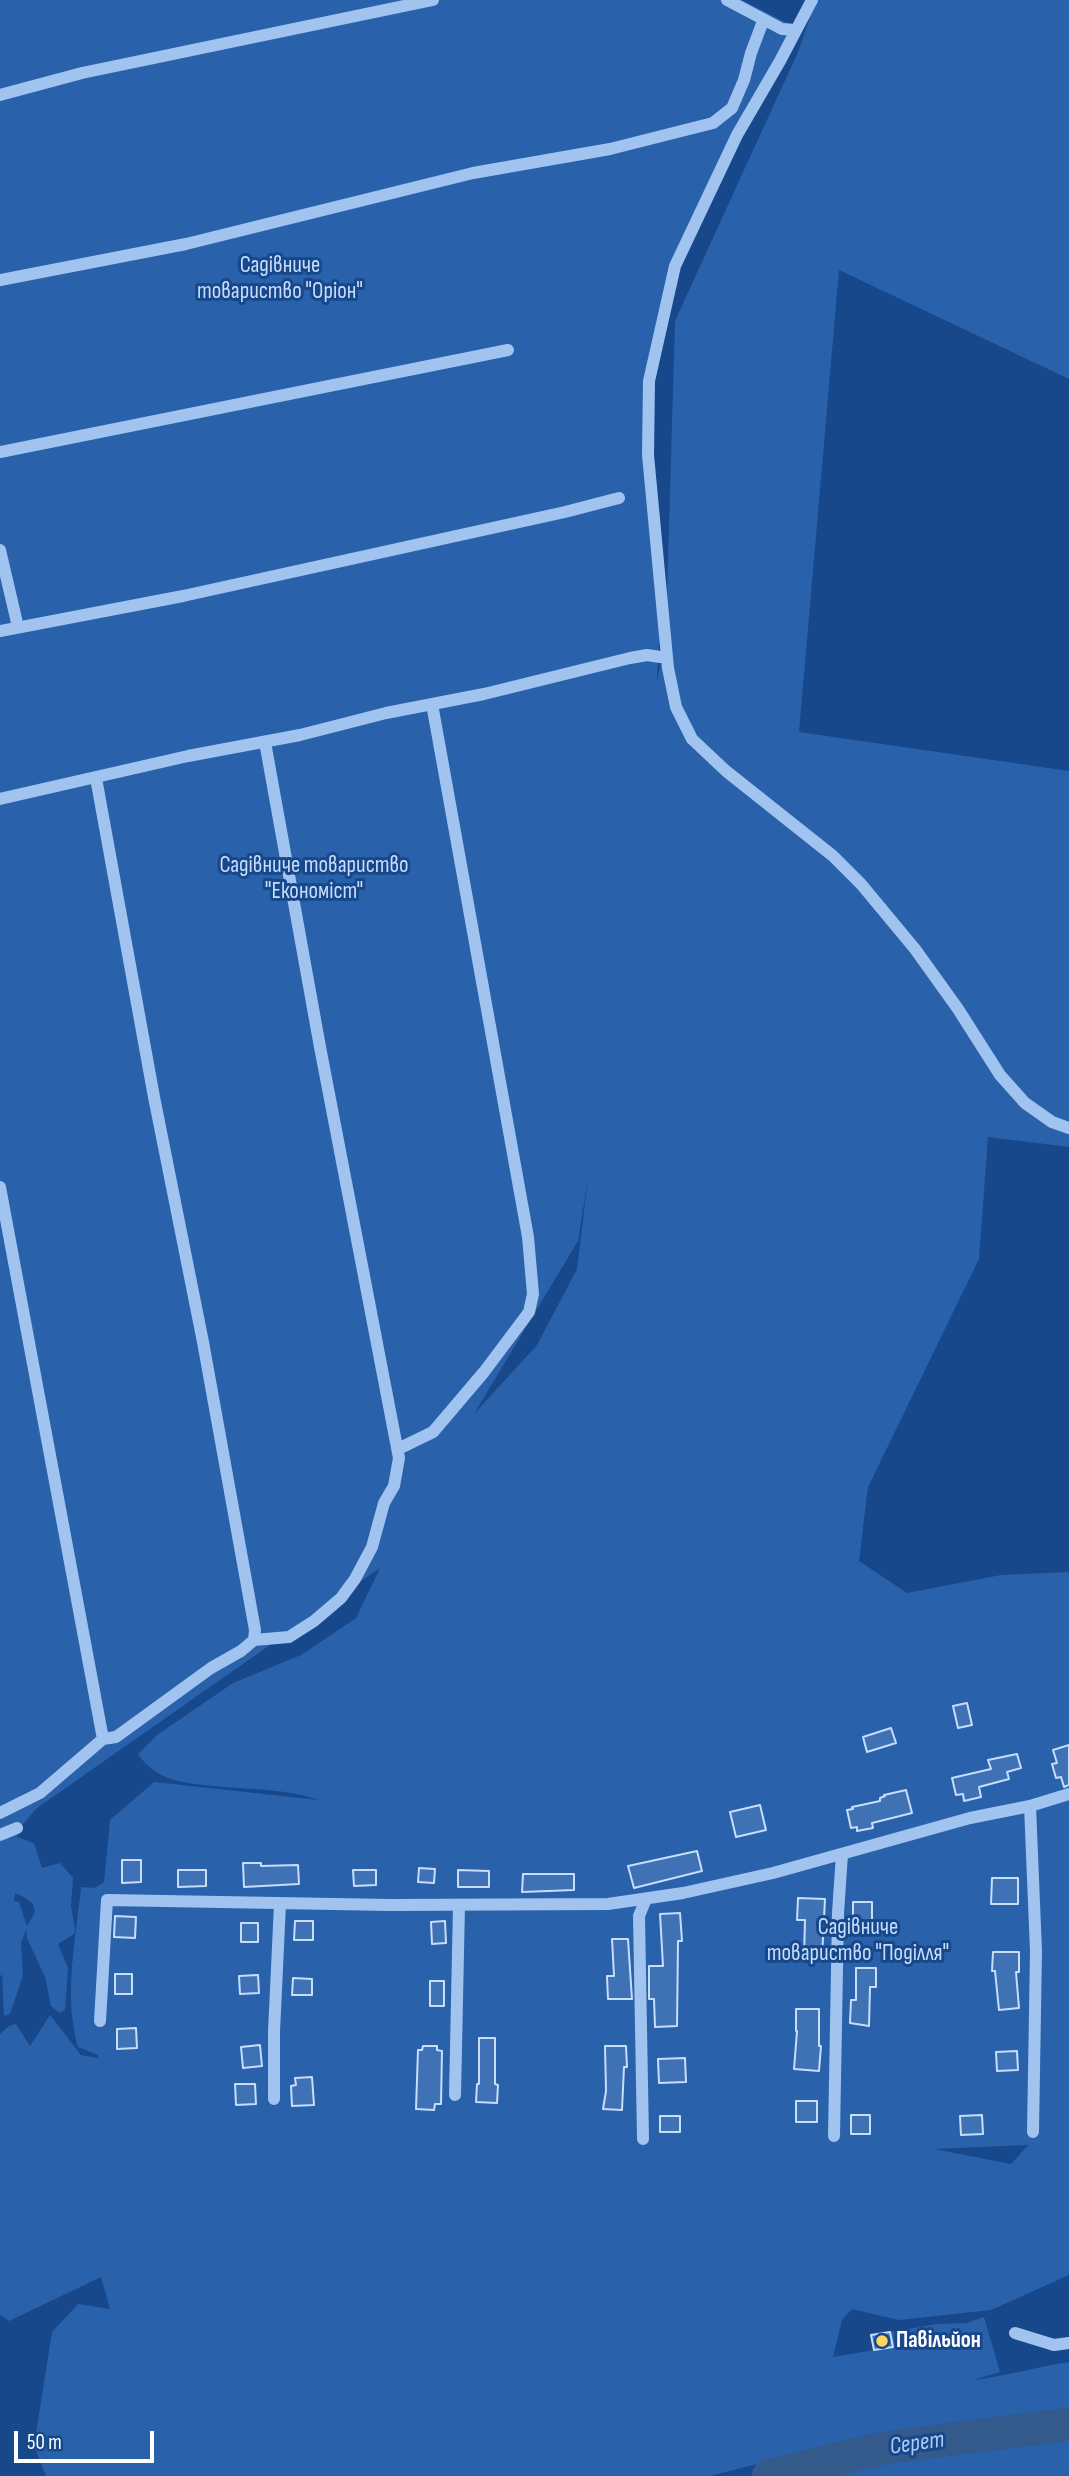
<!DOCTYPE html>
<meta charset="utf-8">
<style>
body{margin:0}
#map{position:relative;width:1069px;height:2476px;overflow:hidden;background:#17488c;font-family:"Sofia Sans Condensed",sans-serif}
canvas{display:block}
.scale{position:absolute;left:14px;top:2431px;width:140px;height:32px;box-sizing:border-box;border:4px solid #fff;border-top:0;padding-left:9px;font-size:21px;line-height:24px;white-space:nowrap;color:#fff;-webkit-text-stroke:5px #17488c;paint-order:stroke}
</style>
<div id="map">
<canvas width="1069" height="2476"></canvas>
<div class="scale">50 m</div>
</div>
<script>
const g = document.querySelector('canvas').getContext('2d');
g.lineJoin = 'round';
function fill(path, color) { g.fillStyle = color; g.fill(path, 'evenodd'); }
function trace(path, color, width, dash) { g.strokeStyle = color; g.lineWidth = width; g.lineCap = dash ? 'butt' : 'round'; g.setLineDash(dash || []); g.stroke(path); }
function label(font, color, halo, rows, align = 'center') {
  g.font = font + ' "Sofia Sans Condensed",sans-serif'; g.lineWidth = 6; g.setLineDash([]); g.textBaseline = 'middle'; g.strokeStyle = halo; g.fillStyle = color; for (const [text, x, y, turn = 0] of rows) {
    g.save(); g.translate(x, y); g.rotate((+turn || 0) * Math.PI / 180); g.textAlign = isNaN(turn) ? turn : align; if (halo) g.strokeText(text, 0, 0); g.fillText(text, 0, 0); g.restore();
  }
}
fill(new Path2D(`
 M 0,0 L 742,0 L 795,27 L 661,303 L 651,420 L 661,598 L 657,683 L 666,630 L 675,321 L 798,52 L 816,0 L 1069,0 L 1069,379 L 839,270 L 799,732 L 1069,771 L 1069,1147 L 988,1137 L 979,1259 L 868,1487 L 859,1561 L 907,1593 L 1001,1575 L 1069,1572 L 1069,2275 L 991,2310 L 899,2320 L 852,2309 L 842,2320 L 833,2357 L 893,2347 L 890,2332 L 937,2324 L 966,2323 L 984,2317 L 1000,2372 L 973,2380 C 1006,2376 1037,2367 1069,2362 L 1069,2420 L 1054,2425 L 1015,2419 L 904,2445 L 829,2446 L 710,2476 L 46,2476 L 34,2446 L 52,2332 L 78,2304 L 110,2309 L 101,2277 L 9,2321 L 0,2315 L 0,2034 L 9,2026 L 16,2024 L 30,2046 L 50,2015 L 81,2055 L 98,2058 L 98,2055 L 78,2047 C 63,1996 76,1938 81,1887 L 95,1888 L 104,1882 L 110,1820 L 154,1782 L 319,1800 C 275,1785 224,1791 178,1781 C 162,1778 146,1767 138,1754 L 157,1735 L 233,1683 L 301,1655 L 356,1618 L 380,1568 L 37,1808 L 17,1831 L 17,1837 L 34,1843 L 42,1868 L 60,1863 L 73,1878 L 71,1906 L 75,1928 L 74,1934 L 58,1944 L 68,1968 L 65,2010 L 60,2013 L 51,2006 L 45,1977 L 27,1938 L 26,1929 L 21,1944 L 23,1976 L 10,2014 L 4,2016 L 2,1972 L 0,1978 ZM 588,1179 L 577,1269 L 537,1345 L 474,1414 L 578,1241 ZM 15,1893 C 25,1898 34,1900 35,1912 L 27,1926 L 19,1902 L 14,1901 ZM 1028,2145 L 1011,2164 L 934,2149 Z
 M 1069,2426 L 1069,2476 L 811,2476 L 816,2471 L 904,2446 L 977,2442 L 1033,2430 L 1060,2431 Z`), '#2961aa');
trace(new Path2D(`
 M 768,2476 L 884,2448 L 1069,2424`), '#34598b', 33);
const building = new Path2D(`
 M 967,1703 L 972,1725 L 958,1728 L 953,1706 Z
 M 891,1728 L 896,1743 L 867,1752 L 863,1737 Z
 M 1069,1745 L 1069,1785 L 1064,1787 L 1061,1777 L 1056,1778 L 1052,1764 L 1057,1763 L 1053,1750 Z
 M 1017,1754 L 1021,1768 L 1007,1772 L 1009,1779 L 979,1787 L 981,1797 L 964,1801 L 963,1794 L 956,1795 L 952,1778 L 991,1769 L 988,1760 Z
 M 906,1790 L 912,1813 L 872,1823 L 873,1828 L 857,1831 L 857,1827 L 851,1828 L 847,1810 L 853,1809 L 852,1807 L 880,1801 L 880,1798 L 885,1796 L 884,1795 Z
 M 760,1805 L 766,1830 L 736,1837 L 730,1812 Z
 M 697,1851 L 702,1871 L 634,1888 L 628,1866 Z
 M 122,1860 L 141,1860 L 141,1882 L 122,1883 Z
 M 243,1863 L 261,1863 L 261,1866 L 298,1865 L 299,1884 L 244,1887 Z
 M 419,1868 L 435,1869 L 434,1883 L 418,1882 Z
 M 178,1870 L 206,1870 L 206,1886 L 178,1887 Z
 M 353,1870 L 376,1870 L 376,1885 L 354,1886 Z
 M 458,1870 L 489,1871 L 489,1887 L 458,1887 Z
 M 523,1874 L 574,1874 L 574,1890 L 522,1892 Z
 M 992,1878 L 1018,1878 L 1018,1904 L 991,1904 Z
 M 798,1898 L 825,1899 L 822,1957 L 804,1957 L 805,1920 L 797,1920 Z
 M 853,1902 L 872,1902 L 872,1924 L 853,1924 Z
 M 680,1913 L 682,1941 L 678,1941 L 677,2026 L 655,2027 L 654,1999 L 649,1999 L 649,1966 L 663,1966 L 660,1914 Z
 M 115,1916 L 136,1917 L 135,1938 L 114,1937 Z
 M 295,1921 L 313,1921 L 313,1940 L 294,1940 Z
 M 445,1921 L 446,1943 L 432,1944 L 431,1922 Z
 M 241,1923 L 258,1923 L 258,1942 L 241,1942 Z
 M 612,1939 L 628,1939 L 632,1999 L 608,1999 L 607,1976 L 614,1976 Z
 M 993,1952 L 1019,1952 L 1019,1972 L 1016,1972 L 1019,2008 L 999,2010 L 995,1971 L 992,1971 Z
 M 856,1968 L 876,1968 L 876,1987 L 870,1987 L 869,2026 L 850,2023 L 851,2000 L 856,2000 Z
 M 115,1974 L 132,1974 L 132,1994 L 115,1994 Z
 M 258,1975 L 259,1993 L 240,1994 L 239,1976 Z
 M 293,1978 L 312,1979 L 312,1995 L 292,1995 Z
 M 430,1981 L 444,1981 L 444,2006 L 430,2006 Z
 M 796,2009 L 819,2009 L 819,2046 L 821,2046 L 819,2071 L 794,2069 L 797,2031 L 796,2031 Z
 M 136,2028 L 137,2048 L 117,2049 L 117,2029 Z
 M 479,2038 L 495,2038 L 495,2084 L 498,2085 L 497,2103 L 476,2102 L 477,2084 L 479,2084 Z
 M 260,2045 L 262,2066 L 243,2068 L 241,2047 Z
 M 423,2046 L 437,2046 L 437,2050 L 442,2051 L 441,2104 L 435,2104 L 434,2110 L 416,2109 L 418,2050 L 422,2050 Z
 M 605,2046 L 626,2046 L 627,2067 L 624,2067 L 622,2110 L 603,2109 L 606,2091 Z
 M 1017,2051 L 1018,2070 L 997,2071 L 996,2052 Z
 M 685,2058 L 686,2082 L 659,2083 L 658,2059 Z
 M 312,2077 L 314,2105 L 292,2106 L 291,2086 L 296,2085 L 295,2078 Z
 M 235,2084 L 255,2084 L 256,2104 L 236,2105 Z
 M 796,2101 L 817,2101 L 817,2122 L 796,2122 Z
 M 851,2115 L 870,2115 L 870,2134 L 851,2134 Z
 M 982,2115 L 983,2134 L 961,2135 L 960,2116 Z
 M 660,2116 L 680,2116 L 680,2132 L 660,2132 Z
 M 890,2332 L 893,2347 L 874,2350 L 871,2335 Z`);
fill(building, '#3f71b5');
trace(building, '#c7ddfb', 2);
trace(new Path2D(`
 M 727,0 L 782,29 L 796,30
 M 812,0 L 780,61 L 737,135 L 675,266 L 649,381 L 648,455 L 668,668 L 676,707 L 692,739 L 726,771 L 833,856 L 861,884 L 915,949 L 958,1009 L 1000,1075 L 1025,1103 L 1052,1122 L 1069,1128
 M 0,95 L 82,73 L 433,0
 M 0,280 L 186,244 L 473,173 L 610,149 L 713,123 L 732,108 L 744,80 L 751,53 L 763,21
 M 0,452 L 508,350
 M 0,550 L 18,627
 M 0,631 L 183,596 L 565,512 L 619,498
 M 0,799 L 188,756 L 300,735 L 386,713 L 484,694 L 630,658 L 647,655 L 667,658
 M 0,1187 L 103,1739
 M 398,1449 L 433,1432 L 484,1372 L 529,1312 L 533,1294 L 528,1237 L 432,704
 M 254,1640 L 289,1637 L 314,1621 L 341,1598 L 355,1579 L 372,1547 L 384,1503 L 394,1486 L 399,1458 L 320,1047 L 265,742
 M 1030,1806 L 1036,1951 L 1033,2132
 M 0,1813 L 40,1793 L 103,1739 L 116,1737 L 211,1668 L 241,1651 L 254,1640 L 255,1630 L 203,1342 L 154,1097 L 96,778
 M 0,1835 L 17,1828
 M 100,2021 L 107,1900 L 390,1905 L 608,1904 L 683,1893 L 773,1873 L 970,1818 L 1030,1806 L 1069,1794
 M 455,2095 L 459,1905
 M 274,2099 L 274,2032 L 280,1904
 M 834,2136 L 838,1913 L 842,1854
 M 643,2139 L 639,1916 L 646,1899
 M 1015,2333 L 1054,2345 L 1069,2343`), '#a1c3ef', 12);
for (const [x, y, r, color] of [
 [882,2341,7,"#ffd35e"]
]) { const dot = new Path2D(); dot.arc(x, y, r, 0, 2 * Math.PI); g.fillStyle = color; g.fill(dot); trace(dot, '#17488c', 2.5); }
label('23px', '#c7ddfb', '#17488c', [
 ["Садівниче",280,266],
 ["товариство \"Оріон\"",280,292],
 ["Садівниче товариство",314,866],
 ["\"Економіст\"",314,892],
 ["Садівниче",858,1928],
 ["товариство \"Поділля\"",858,1954]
]);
label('bold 23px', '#fff', '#17488c', [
 ["Павільйон",896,2341]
], 'left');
label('italic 24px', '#accdf6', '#17488c', [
 ["Серет",917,2444,-8]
]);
</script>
